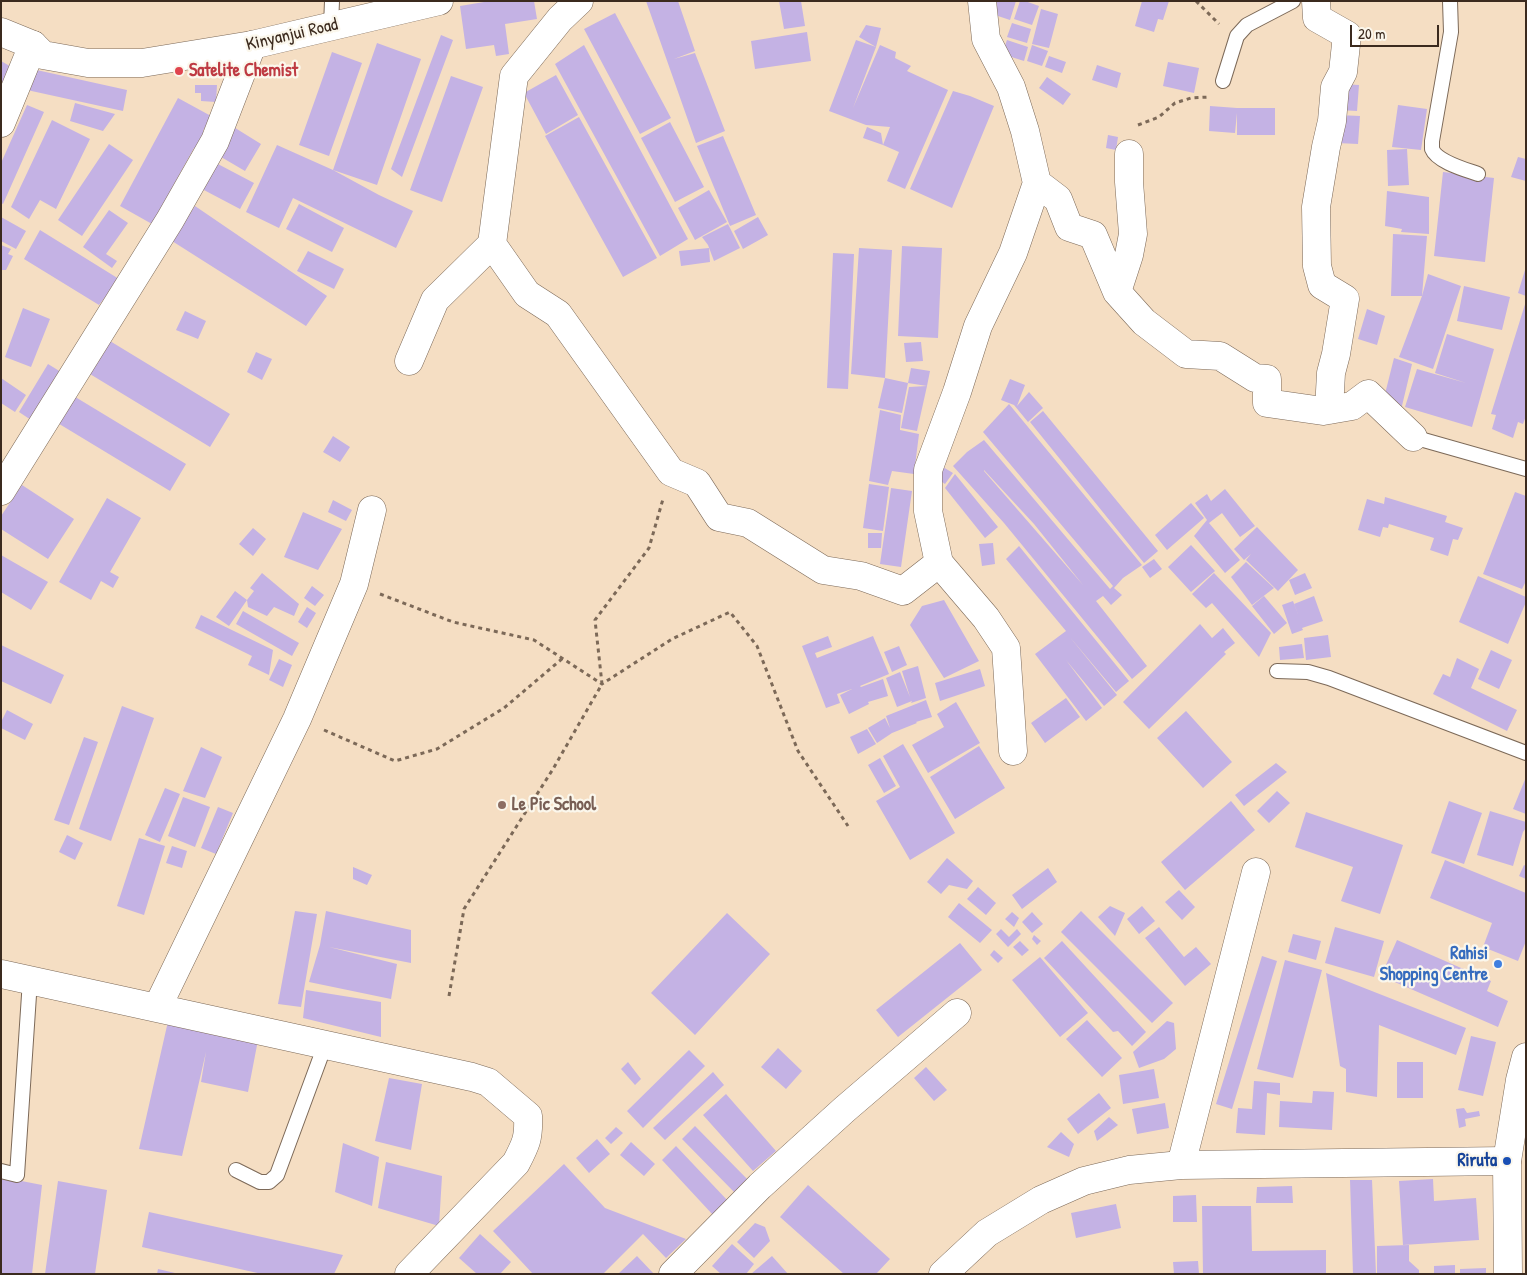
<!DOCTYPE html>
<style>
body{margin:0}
#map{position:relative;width:1527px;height:1275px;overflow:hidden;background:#f5dec3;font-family:"Patrick Hand",sans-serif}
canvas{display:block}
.frame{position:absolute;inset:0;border:2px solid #3b2a1e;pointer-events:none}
.scale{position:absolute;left:1350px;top:25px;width:89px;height:22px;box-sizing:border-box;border:2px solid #3b2a1e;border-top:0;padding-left:6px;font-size:15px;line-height:18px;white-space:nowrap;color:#3b2a1e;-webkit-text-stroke:4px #fbf7ec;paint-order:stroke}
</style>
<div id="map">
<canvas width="1527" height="1275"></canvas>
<div class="frame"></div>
<div class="scale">20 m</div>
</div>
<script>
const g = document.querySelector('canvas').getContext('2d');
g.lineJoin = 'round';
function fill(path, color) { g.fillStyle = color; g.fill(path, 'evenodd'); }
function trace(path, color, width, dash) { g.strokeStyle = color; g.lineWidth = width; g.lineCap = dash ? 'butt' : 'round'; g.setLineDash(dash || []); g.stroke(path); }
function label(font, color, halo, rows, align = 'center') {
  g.font = font + ' "Patrick Hand",sans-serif'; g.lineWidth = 4.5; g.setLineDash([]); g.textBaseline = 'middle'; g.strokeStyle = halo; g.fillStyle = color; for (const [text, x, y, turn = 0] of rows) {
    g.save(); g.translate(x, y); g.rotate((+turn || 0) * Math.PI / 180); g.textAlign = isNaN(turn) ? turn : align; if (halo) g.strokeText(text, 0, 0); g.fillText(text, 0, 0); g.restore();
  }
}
fill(new Path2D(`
 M 490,1 L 534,1 L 537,19 L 505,24 L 509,54 L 496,56 L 494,45 L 466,49 L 460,6 Z
 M 646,1 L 678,1 L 695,51 L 674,59 L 695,53 L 725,131 L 696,143 Z
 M 779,1 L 801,1 L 805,26 L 784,29 Z
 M 993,1 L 1016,1 L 1010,20 L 989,13 Z
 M 1020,1 L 1025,1 L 1039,6 L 1032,25 L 1014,19 Z
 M 1142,1 L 1169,1 L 1163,20 L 1158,19 L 1154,32 L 1135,26 Z
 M 1041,9 L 1058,14 L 1049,48 L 1032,44 Z
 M 615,13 L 671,118 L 640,134 L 584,29 Z
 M 1012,23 L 1031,29 L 1027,43 L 1007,37 Z
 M 866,25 L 881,28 L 876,47 L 859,37 Z
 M 807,32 L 811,61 L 755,69 L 751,41 Z
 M 441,35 L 453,40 L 402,177 L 391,169 Z
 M 856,40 L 876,47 L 853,108 L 880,45 L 896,52 L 895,58 L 911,66 L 907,71 L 948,90 L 905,189 L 887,181 L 899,152 L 883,145 L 890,127 L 866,125 L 829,111 Z
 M 1007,40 L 1028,47 L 1024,61 L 1002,54 Z
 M 377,43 L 421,59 L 377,185 L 333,170 Z
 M 584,45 L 688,239 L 660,256 L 555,64 Z
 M 1032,45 L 1048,51 L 1042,66 L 1027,61 Z
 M 332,52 L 362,63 L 329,156 L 299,145 Z
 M 1049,56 L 1066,62 L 1062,73 L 1045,67 Z
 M 1,61 L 15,69 L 1,86 Z
 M 1168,62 L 1199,68 L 1194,93 L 1163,86 Z
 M 1097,65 L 1121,73 L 1117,88 L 1092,80 Z
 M 32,69 L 127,90 L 123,111 L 27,90 Z
 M 556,75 L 578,115 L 546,134 L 524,93 Z
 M 451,76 L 483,87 L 442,202 L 410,190 Z
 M 1047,77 L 1071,94 L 1063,105 L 1039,88 Z
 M 1341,84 L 1359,85 L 1357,111 L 1339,110 Z
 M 195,85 L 217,85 L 216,102 L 201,101 L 201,93 L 195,93 Z
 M 953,91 L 970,96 L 994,106 L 952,208 L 910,189 Z
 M 178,98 L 211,116 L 203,131 L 212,136 L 202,152 L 194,148 L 152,224 L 120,206 Z
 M 75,103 L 115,114 L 103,131 L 70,121 Z
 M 27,105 L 44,112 L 3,204 L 1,203 L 1,163 Z
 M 1398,105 L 1427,109 L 1421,150 L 1392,147 Z
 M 1210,106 L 1237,108 L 1275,108 L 1275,135 L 1237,135 L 1237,113 L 1235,133 L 1209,131 Z
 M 1338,115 L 1360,116 L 1358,144 L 1337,143 Z
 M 579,117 L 657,258 L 623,277 L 545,136 Z
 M 52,120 L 90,139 L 56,209 L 40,200 L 29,219 L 11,207 Z
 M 670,122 L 704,187 L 675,202 L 641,138 Z
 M 232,126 L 261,144 L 245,171 L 216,154 Z
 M 867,127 L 881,133 L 883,145 L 863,138 Z
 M 1108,135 L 1118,137 L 1116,150 L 1106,148 Z
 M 723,136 L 756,215 L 730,226 L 697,146 Z
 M 109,144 L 133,160 L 82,236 L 58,220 Z
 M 277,145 L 333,170 L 379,195 L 413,211 L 396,248 L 293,198 L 279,228 L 246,212 Z
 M 1407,149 L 1409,185 L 1388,186 L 1387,150 Z
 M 1518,157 L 1526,159 L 1526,181 L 1511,177 Z
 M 216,163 L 254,183 L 240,209 L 202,189 Z
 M 1443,172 L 1494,178 L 1485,262 L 1434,256 Z
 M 709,190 L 727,222 L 695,240 L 678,208 Z
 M 1387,191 L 1429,197 L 1429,234 L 1401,232 L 1402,229 L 1385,226 Z
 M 299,204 L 344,228 L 332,252 L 286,229 Z
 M 195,206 L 327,296 L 306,326 L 172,241 Z
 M 109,210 L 128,223 L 106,254 L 117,261 L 112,268 L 83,247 Z
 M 1,217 L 26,231 L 16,249 L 1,241 Z
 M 758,217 L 768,235 L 743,249 L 734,231 Z
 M 728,224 L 740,248 L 714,261 L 708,245 L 702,237 Z
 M 40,230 L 119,279 L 99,305 L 24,259 Z
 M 1393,234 L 1427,236 L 1422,296 L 1428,274 L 1461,286 L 1433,369 L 1399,357 L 1422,296 L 1391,296 Z
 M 1,245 L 11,249 L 8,254 L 13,256 L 6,270 L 1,270 Z
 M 902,246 L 942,248 L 938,338 L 898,336 Z
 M 709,248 L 710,262 L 681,266 L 679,251 Z
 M 859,248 L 892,250 L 885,378 L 851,374 Z
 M 308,251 L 344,269 L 334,289 L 297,271 Z
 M 833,253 L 854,254 L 848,389 L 827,388 Z
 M 1525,270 L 1526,270 L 1526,296 L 1518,293 Z
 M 1464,286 L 1510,297 L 1502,330 L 1457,321 Z
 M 1526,301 L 1526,416 L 1523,424 L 1518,422 L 1513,438 L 1492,429 L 1496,415 L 1491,414 Z
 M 23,308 L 50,319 L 31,367 L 5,357 Z
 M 1367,309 L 1385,316 L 1377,345 L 1358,339 Z
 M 185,311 L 206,321 L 198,339 L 176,330 Z
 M 1447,334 L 1494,349 L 1472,427 L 1405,407 L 1417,369 L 1466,383 L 1435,373 Z
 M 105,338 L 230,414 L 210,447 L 85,371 Z
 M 921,342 L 923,361 L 906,362 L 904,343 Z
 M 256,352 L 272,359 L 262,380 L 247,372 Z
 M 1394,358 L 1412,364 L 1401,410 L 1382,406 Z
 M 48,364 L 61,372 L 31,420 L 19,412 Z
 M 911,368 L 930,371 L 927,386 L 917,431 L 901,428 L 909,387 L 927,386 L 908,383 L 902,413 L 878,408 L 885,378 L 908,383 Z
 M 1,378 L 26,395 L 15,412 L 1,403 Z
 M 1010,379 L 1025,385 L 1017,406 L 1029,392 L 1043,408 L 1028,422 L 1014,405 L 1001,400 Z
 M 72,395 L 186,464 L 170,491 L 56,422 Z
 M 1009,404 L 1142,565 L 1123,578 L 1114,588 L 1122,595 L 1111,605 L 1103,596 L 1096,601 L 1147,666 L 1132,679 L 1004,523 L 953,466 L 967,452 L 984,440 L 1110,589 L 1113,586 L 983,432 ZM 984,470 L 1034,524 L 1083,585 L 984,471 Z
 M 880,410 L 901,415 L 900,430 L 919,434 L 914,474 L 892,471 L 888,485 L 869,481 Z
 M 1043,411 L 1158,551 L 1144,563 L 1030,422 Z
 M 333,436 L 350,447 L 340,462 L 323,452 Z
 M 943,467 L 953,473 L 945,484 L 935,477 Z
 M 955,474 L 998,527 L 985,538 L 945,488 Z
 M 869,484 L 889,487 L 883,531 L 863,528 Z
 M 22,485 L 74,519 L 48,559 L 1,529 L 1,516 Z
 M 891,488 L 912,491 L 901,567 L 880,564 Z
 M 1225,489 L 1255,526 L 1240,537 L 1222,513 L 1209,523 L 1240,560 L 1225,573 L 1194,536 L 1207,520 L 1195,503 L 1207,494 L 1211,501 Z
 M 1515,492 L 1526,496 L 1526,581 L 1522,589 L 1483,574 Z
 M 1385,497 L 1447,516 L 1445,522 L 1463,528 L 1458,540 L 1453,539 L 1448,556 L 1430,550 L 1434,538 L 1389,524 L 1388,528 L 1383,527 L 1380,537 L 1358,530 L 1367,499 L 1384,504 Z
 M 107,498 L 141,518 L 110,572 L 119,577 L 113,588 L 101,581 L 91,600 L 59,582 Z
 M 333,500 L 352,510 L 346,521 L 328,512 Z
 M 1191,503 L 1204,518 L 1167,550 L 1155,535 Z
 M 303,512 L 342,529 L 318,570 L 284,557 Z
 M 1257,527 L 1298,570 L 1278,591 L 1246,560 L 1251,554 L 1244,560 L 1234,549 Z
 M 253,528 L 266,539 L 253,556 L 239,544 Z
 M 868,533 L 882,533 L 881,548 L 868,548 Z
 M 993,543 L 995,564 L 982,566 L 979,544 Z
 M 1191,545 L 1215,571 L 1191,592 L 1168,567 Z
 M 1019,546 L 1129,681 L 1116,692 L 1069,636 L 1117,695 L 1104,706 L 1066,660 L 1102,708 L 1086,721 L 1035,654 L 1066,631 L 1006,559 Z
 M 1,555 L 48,582 L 31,610 L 1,592 Z
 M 1154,559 L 1162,569 L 1150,578 L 1142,567 Z
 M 1246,562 L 1274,588 L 1252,605 L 1231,577 Z
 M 262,573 L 299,604 L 294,616 L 274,607 L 267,616 L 248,607 L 247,600 L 229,626 L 216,617 L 235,591 L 247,600 L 254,591 L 250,588 Z
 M 1214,573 L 1271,633 L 1259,657 L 1212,603 L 1206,608 L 1192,594 Z
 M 1305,573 L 1312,588 L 1295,595 L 1289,580 Z
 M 1478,576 L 1526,597 L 1526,602 L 1508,644 L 1459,622 Z
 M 312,586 L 324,595 L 315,606 L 304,598 Z
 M 1264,596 L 1287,623 L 1274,634 L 1252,606 Z
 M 1314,596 L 1323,621 L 1302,628 L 1303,630 L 1292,634 L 1282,605 L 1293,601 L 1299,617 L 1294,604 Z
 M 944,600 L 979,661 L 944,678 L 910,625 L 922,606 Z
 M 307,607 L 316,613 L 307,628 L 298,622 Z
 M 243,611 L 299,643 L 292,656 L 236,624 Z
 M 201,615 L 273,650 L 269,675 L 248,665 L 252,656 L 195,628 Z
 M 1200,624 L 1212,638 L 1223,628 L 1235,643 L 1224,652 L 1226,654 L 1149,729 L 1123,702 Z
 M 1328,635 L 1331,657 L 1306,660 L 1304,638 Z
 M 828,636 L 832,647 L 815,653 L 817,658 L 873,636 L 889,674 L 860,686 L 861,687 L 883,679 L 888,696 L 868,702 L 869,704 L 849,714 L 840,695 L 852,689 L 837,694 L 840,703 L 826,708 L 802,646 Z
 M 1302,644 L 1304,658 L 1280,660 L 1279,647 Z
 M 1,645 L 64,675 L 51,704 L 1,681 Z
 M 899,646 L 907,665 L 892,672 L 884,652 Z
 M 1491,650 L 1512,660 L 1499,689 L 1478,679 Z
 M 1457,658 L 1479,669 L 1471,688 L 1517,710 L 1507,731 L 1433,694 L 1443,674 L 1450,677 Z
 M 279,659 L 292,665 L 283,687 L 269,680 Z
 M 918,666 L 926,698 L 911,703 L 912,701 L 897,707 L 886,678 L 900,672 L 910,697 L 902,671 Z
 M 980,669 L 985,686 L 940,701 L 935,683 Z
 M 1066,698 L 1080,717 L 1045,743 L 1031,723 Z
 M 926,700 L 932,717 L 916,722 L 917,723 L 892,733 L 877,743 L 868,728 L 885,718 L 890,728 L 886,716 Z
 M 956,702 L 980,743 L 928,773 L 912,745 L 944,727 L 937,714 Z
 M 122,706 L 154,718 L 111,841 L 79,829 Z
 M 7,710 L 33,724 L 25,740 L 1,728 L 1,722 Z
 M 1186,711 L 1232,762 L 1203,788 L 1157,738 Z
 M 867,729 L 876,744 L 858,754 L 850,737 Z
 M 84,737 L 98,742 L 69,825 L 54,820 Z
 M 903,744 L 955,833 L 910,860 L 876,801 L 900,787 L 883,756 Z
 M 979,746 L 1005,788 L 955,819 L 930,777 Z
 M 201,747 L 222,757 L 205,798 L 183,791 Z
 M 880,758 L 896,786 L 884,793 L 868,765 Z
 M 1276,763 L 1287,772 L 1244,806 L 1235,795 Z
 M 1526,777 L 1526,814 L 1513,809 Z
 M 165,788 L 180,794 L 160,842 L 145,835 Z
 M 1277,791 L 1290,803 L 1269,823 L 1257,811 Z
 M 183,797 L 210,807 L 195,847 L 168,836 Z
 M 1231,801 L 1255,830 L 1185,890 L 1161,862 Z
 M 1449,801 L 1482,813 L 1464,864 L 1431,853 Z
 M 218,807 L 233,813 L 216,854 L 201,848 Z
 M 1490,811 L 1526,822 L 1526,828 L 1523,832 L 1513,866 L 1477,855 Z
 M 1306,812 L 1403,845 L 1380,914 L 1341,901 L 1353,867 L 1295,847 Z
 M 67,835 L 83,843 L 75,860 L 59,852 Z
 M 139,838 L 165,846 L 144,915 L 117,906 Z
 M 172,846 L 187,851 L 182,868 L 166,863 Z
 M 947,858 L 973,881 L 967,889 L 949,885 L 941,894 L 927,882 Z
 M 1445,860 L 1526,893 L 1526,941 L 1518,961 L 1483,947 L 1492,923 L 1430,898 Z
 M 1524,865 L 1526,866 L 1526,879 L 1519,876 Z
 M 353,867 L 372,875 L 367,885 L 353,879 Z
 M 1048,868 L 1057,882 L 1022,909 L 1012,895 Z
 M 978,887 L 996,903 L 986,915 L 967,899 Z
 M 1179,890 L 1195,907 L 1182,920 L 1165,902 Z
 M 959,903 L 992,930 L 980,943 L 948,917 Z
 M 1110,906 L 1125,913 L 1115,936 L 1098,917 Z
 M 1142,906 L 1155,921 L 1139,934 L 1127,919 Z
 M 295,911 L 317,914 L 301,1007 L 278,1004 Z
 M 326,911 L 411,930 L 411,963 L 329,947 L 397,964 L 391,999 L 309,982 L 320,945 Z
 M 1081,911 L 1173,1003 L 1152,1023 L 1061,932 Z
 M 1012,912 L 1019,918 L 1014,927 L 1005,919 Z
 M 1032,912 L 1043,924 L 1032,933 L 1022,922 Z
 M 727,913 L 770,954 L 695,1035 L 651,993 Z
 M 1159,927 L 1184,957 L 1196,947 L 1211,964 L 1185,986 L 1145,938 Z
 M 1335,927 L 1384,941 L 1374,977 L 1325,963 Z
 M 1001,929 L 1009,937 L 1017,929 L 1021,934 L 1008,947 L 996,934 Z
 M 1293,934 L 1321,941 L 1316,960 L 1288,952 Z
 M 1034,935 L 1041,941 L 1037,945 L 1032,939 Z
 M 1397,940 L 1491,981 L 1487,991 L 1508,1001 L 1498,1027 L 1381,976 Z
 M 1020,941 L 1029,950 L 1022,956 L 1013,947 Z
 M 1062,941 L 1146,1032 L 1132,1046 L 1118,1031 L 1113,1032 L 1044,958 Z
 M 960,943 L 982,970 L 898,1037 L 876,1010 Z
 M 994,950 L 1003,958 L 998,963 L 990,955 Z
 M 1262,956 L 1277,961 L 1232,1109 L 1216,1104 Z
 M 1040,957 L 1088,1013 L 1060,1037 L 1012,980 Z
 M 1285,960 L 1322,970 L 1293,1078 L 1257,1069 Z
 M 1326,973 L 1466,1028 L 1456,1055 L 1379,1025 L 1377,1097 L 1346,1092 L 1346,1069 L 1340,1066 Z
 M 306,990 L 381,1002 L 381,1037 L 303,1018 Z
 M 169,1017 L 258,1040 L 248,1092 L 201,1082 L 206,1052 L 182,1156 L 139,1149 Z
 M 1087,1020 L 1122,1058 L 1102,1077 L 1066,1039 Z
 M 1167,1021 L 1174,1023 L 1176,1049 L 1164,1059 L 1139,1068 L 1133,1052 Z
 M 1471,1036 L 1496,1042 L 1483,1096 L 1458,1090 Z
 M 778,1048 L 802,1071 L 786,1089 L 761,1067 Z
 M 689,1050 L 705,1066 L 643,1128 L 627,1111 Z
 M 628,1062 L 641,1079 L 635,1085 L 621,1069 Z
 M 1397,1062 L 1423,1062 L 1423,1098 L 1397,1098 Z
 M 926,1067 L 947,1090 L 934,1101 L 914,1078 Z
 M 1154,1069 L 1159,1098 L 1123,1104 L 1119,1075 Z
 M 713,1072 L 724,1085 L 665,1140 L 653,1128 Z
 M 389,1078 L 422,1084 L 411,1150 L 375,1141 Z
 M 1254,1081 L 1280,1083 L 1280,1095 L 1267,1093 L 1265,1135 L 1236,1133 L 1238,1108 L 1252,1109 Z
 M 1313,1091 L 1334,1092 L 1332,1130 L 1279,1127 L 1280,1101 L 1312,1103 Z
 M 1099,1093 L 1111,1108 L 1078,1134 L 1067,1119 Z
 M 726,1094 L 776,1151 L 753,1171 L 703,1115 Z
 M 1165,1103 L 1169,1128 L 1137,1134 L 1132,1109 Z
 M 1464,1108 L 1467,1113 L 1479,1111 L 1480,1116 L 1465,1119 L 1466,1126 L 1459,1128 L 1456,1109 Z
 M 1109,1117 L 1118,1125 L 1097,1141 L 1094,1131 Z
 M 695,1126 L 749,1181 L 736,1194 L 682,1139 Z
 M 616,1127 L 623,1133 L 611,1144 L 605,1138 Z
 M 1061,1132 L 1074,1144 L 1069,1157 L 1047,1147 Z
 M 597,1139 L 610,1154 L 589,1173 L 576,1158 Z
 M 631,1142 L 655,1164 L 644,1176 L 620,1155 Z
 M 343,1143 L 379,1157 L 372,1206 L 335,1192 Z
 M 676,1146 L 728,1201 L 713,1215 L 662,1160 Z
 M 386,1162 L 442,1176 L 439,1226 L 378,1208 Z
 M 564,1164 L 605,1208 L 686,1239 L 666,1258 L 643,1234 L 603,1274 L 533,1274 L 493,1231 Z
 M 1,1177 L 42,1185 L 32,1274 L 1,1274 Z
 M 1433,1179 L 1434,1201 L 1476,1198 L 1479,1240 L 1403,1245 L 1399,1181 Z
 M 1350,1180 L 1372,1180 L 1376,1274 L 1353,1274 Z
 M 58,1181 L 107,1190 L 95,1274 L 45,1274 Z
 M 808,1185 L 890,1259 L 876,1274 L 844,1274 L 780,1217 Z
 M 1292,1186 L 1293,1203 L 1256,1203 L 1257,1187 Z
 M 1196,1195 L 1197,1222 L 1173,1222 L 1173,1196 Z
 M 1116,1204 L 1121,1228 L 1076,1238 L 1071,1213 Z
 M 1202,1206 L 1251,1206 L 1252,1251 L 1326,1250 L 1326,1274 L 1203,1274 Z
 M 149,1212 L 343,1255 L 334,1274 L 262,1274 L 142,1247 Z
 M 755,1223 L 765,1227 L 770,1241 L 754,1258 L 737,1242 Z
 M 480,1234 L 511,1262 L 500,1274 L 477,1274 L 459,1258 Z
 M 732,1244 L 754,1264 L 746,1274 L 721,1274 L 712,1266 Z
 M 1409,1245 L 1409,1261 L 1419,1270 L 1419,1274 L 1377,1274 L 1377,1246 Z
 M 637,1256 L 654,1274 L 618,1274 Z
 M 772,1256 L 788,1274 L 751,1274 Z
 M 1198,1261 L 1199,1274 L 1174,1274 L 1173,1262 Z
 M 1455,1265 L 1455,1274 L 1434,1274 L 1434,1266 Z
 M 1486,1268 L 1486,1274 L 1460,1274 L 1460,1269 Z
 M 158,1269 L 175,1273 L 175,1274 L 157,1274 Z`), '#c4b2e4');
const service = new Path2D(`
 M 1450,1 L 1451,32 L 1432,141 C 1432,142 1432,149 1432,149 C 1437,162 1467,170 1478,174
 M 331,26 L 332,1
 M 1223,81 L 1237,36 L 1247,25 L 1293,1
 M 1413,437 L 1526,469
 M 1277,671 L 1308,672 L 1329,678 L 1526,753
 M 236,1170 L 260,1182 L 269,1182 L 277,1175 L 325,1045
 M 1,1171 L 17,1175 L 30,980`);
const minor = new Path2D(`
 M 982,1 L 986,39 L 1011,87 L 1025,131 L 1037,183 L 1013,253 L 978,326 L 957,392 L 928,470 L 928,511 L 939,563 L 986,618 L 1006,648 L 1013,751
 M 1316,1 L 1317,18 L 1347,35 L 1343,72 L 1335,87 L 1332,121 L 1326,147 L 1316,207 L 1317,266 L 1322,285 L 1345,299 L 1336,354 L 1331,373 L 1329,410
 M 1,123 L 33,45
 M 1037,183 L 1058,199 L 1069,227 L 1093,235 L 1117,292 L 1144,322 L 1186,354 L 1220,356 L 1255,378 L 1267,379 L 1267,403 L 1323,411 L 1352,406 L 1368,394 L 1413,437
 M 492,244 L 527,294 L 558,314 L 671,472 L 697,483 L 719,517 L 748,523 L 823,570 L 861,576 L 903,591 L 939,563
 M 1117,292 L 1129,255 L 1133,234 L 1129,182 L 1129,154
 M 409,361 L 435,300 L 492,244 L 514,76 L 560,19 L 579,1
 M 1,491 L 170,220 L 215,141 L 252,45
 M 1,974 L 472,1077 L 488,1082 L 528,1116 C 529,1138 526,1144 516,1163 L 409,1274
 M 157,1008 L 297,719 L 354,584 L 372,510
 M 1181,1165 L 1256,872
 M 673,1274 L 760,1186 L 845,1109 L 957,1013
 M 943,1274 L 987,1233 L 1041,1200 L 1084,1181 L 1129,1170 L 1181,1165 L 1507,1161`);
const secondary = new Path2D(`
 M 1,32 L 33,45 L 43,55 L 88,63 L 142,63 L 252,45 L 439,1
 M 1508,1274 L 1507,1161 L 1520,1080 L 1526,1057`);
trace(service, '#7c6958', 16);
trace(minor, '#7c6958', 29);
trace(secondary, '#7c6958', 29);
trace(new Path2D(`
 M 1196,1 L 1219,24
 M 1138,125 L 1159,117 L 1175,103 L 1191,98 L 1209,97
 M 380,594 L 453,622 L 534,640 L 602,684 L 672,639 L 730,612 L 757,646 L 798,751 L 848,826
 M 324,730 L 395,761 L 437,749 L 504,708 L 563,658
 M 449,996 L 464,909 L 553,769 L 602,684 L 595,620 L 649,548 L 663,499`), '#7c6958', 3, [4, 4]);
trace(service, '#fff', 14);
trace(minor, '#fff', 28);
trace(secondary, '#fff', 28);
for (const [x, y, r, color] of [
 [179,71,5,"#e0444e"],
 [502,805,5,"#8d6e63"],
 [1498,964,5,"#3f7fe0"],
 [1507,1161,5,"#1a4fb4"]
]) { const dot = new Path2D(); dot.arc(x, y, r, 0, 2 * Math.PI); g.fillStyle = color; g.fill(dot); trace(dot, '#fbf7ec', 2); }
label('18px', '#3b2a1e', '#fbf7ec', [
 ["Kinyanjui Road",292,35,-13]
]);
label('bold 18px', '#be3a42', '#fbf7ec', [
 ["Satelite Chemist",189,71]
], 'left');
label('bold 18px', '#785e54', '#fbf7ec', [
 ["Le Pic School",512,805]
], 'left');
label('bold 18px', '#366cbe', '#fbf7ec', [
 ["Rahisi",1488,954],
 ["Shopping Centre",1488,975]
], 'right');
label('bold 18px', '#164399', '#fbf7ec', [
 ["Riruta",1497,1161]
], 'right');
</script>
